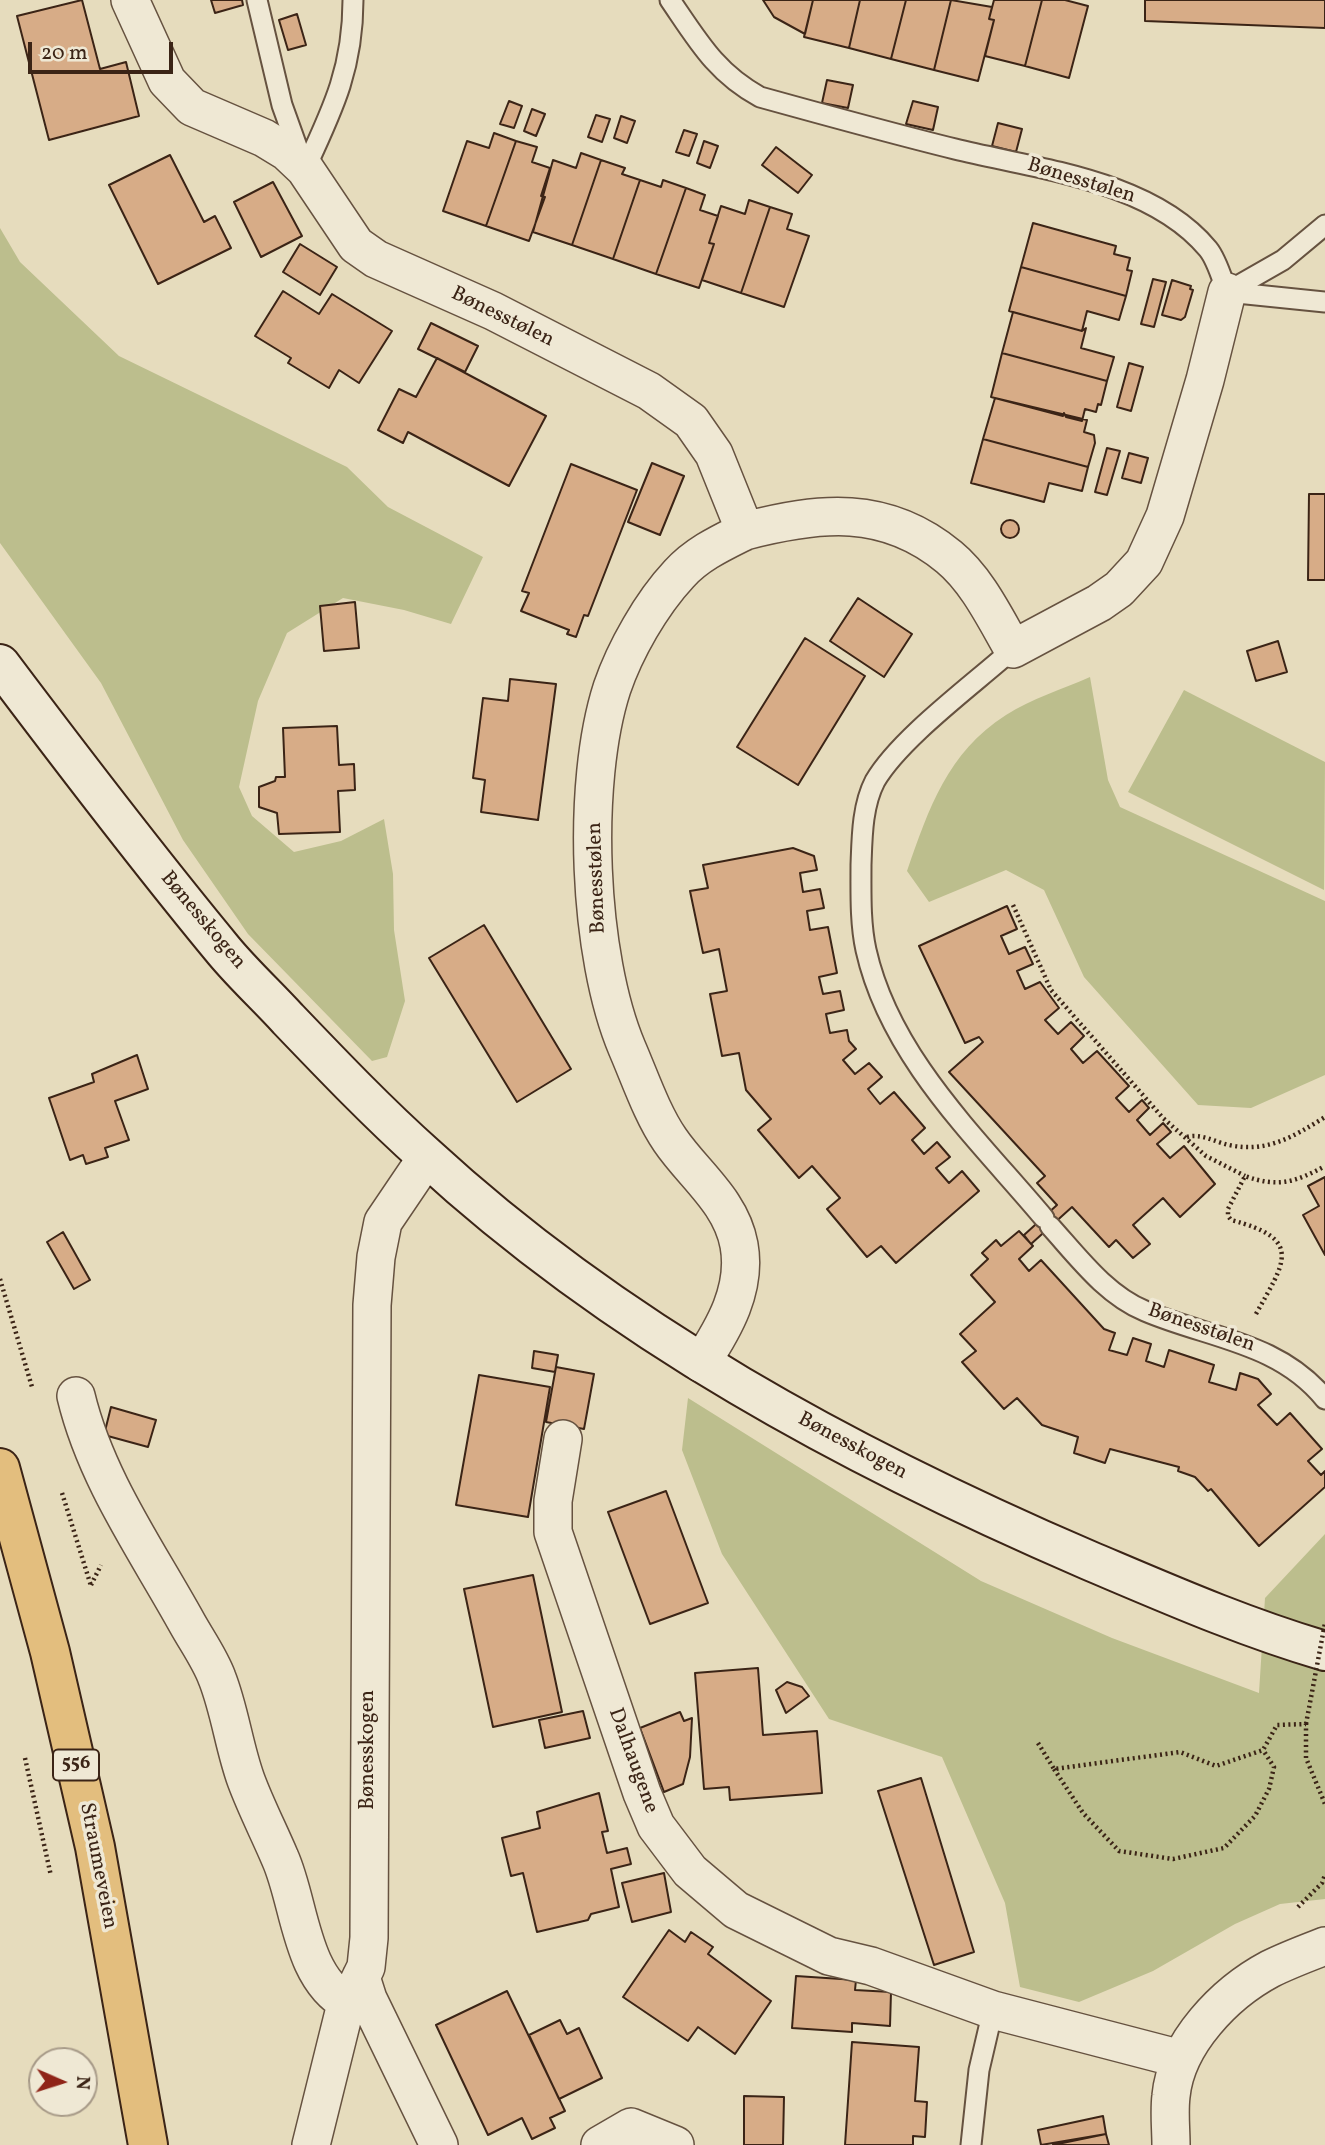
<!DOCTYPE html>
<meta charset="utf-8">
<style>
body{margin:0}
#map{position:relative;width:1325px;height:2145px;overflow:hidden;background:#e6dcbd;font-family:Vollkorn,serif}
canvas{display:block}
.north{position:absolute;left:28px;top:2047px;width:70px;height:70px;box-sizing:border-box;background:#efe8d4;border:2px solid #a79a88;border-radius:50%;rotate:93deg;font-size:19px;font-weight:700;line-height:28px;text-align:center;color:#3b2416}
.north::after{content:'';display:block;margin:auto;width:24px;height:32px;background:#8f2418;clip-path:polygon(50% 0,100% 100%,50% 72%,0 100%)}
.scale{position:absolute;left:28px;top:42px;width:145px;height:32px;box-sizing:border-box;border:4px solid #3b2416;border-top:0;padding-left:9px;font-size:21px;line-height:24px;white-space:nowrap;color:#3b2416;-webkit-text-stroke:5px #efe8d4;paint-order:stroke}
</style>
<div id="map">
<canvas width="1325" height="2145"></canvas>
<div class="north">N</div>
<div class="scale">20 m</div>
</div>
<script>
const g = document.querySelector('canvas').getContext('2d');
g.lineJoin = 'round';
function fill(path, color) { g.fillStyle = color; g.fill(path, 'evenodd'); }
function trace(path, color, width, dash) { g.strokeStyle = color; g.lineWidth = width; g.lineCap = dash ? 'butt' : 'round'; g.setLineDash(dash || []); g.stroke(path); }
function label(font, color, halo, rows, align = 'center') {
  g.font = font + ' Vollkorn,serif'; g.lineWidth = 7; g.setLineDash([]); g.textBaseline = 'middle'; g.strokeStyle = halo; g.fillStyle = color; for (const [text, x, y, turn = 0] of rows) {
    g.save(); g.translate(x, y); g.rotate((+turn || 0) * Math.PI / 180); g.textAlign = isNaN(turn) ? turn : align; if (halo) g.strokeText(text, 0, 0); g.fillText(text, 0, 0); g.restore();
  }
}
fill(new Path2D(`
 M 0,228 L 20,262 L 119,356 L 347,467 L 388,507 L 483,557 L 451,624 L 404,610 L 343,598 L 287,633 L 258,701 L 239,787 L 252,816 L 294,852 L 341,841 L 384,819 L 393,874 L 394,930 L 405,1001 L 387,1057 L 372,1061 L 248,934 L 183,840 L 101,683 L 0,543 Z
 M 1090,677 L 1108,780 L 1120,807 L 1325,901 L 1325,1075 L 1251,1108 L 1198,1105 L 1084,977 L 1044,890 L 1006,870 L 929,902 L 907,871 C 929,808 947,753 1006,715 C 1031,699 1063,689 1090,677 Z
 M 1184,690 L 1325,762 L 1324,890 L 1128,792 Z
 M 688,1398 L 981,1581 L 1112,1638 L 1259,1693 L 1265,1598 L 1325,1534 L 1325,1899 L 1280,1904 L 1235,1924 L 1153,1971 L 1079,2002 L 1020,1987 L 1005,1903 L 942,1757 L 829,1719 L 722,1554 L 682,1450 Z`), '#bcbe8d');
const building = new Path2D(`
 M 82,0 L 100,69 L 126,62 L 139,116 L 49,140 L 17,16 Z
 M 211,0 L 242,0 L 243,5 L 215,13 Z
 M 763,0 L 813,0 L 805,34 L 774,17 Z
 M 813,0 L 860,0 L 849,48 L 804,37 Z
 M 860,0 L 906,0 L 891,59 L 849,48 Z
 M 906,0 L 951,0 L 934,70 L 891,59 Z
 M 951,0 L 992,7 L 989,19 L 994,20 L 978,81 L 934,70 Z
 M 994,0 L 1042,0 L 1025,66 L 985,56 L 994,20 L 989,19 Z
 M 1042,0 L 1065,0 L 1088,6 L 1069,78 L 1025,66 Z
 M 1145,0 L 1325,0 L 1325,28 L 1145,21 Z
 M 297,14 L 306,45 L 288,50 L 279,20 Z
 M 827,80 L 853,85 L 848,108 L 822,103 Z
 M 509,101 L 522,106 L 514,128 L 500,124 Z
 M 913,101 L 938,107 L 933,130 L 906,124 Z
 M 532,109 L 545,114 L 536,136 L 524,131 Z
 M 596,115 L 610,119 L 602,142 L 588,137 Z
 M 621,116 L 635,121 L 627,143 L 614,138 Z
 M 998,123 L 1022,129 L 1016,152 L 992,146 Z
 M 684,130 L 697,134 L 689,156 L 676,152 Z
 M 494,133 L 516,141 L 486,226 L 443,211 L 467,141 L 489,148 Z
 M 516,141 L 537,147 L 532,162 L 550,168 L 541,196 L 545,197 L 529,241 L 486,226 Z
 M 704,141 L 718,146 L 710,168 L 697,163 Z
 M 776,147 L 812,175 L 798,193 L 762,165 Z
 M 581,153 L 601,160 L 572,245 L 533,232 L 553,160 L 576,168 Z
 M 170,155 L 204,222 L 215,216 L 231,248 L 158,284 L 109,185 Z
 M 601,160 L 625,168 L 622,174 L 640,180 L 613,259 L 572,245 Z
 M 640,180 L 661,187 L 663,180 L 686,188 L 656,274 L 613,259 Z
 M 273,182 L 302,236 L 261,257 L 234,202 Z
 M 686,188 L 705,195 L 700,210 L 718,216 L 709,243 L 714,244 L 699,288 L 656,274 Z
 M 749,200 L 770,207 L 741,293 L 702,280 L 714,244 L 709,243 L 721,206 L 745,214 Z
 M 770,207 L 792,214 L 787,229 L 809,236 L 784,307 L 741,293 Z
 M 1033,223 L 1116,246 L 1114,254 L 1130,258 L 1127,270 L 1132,271 L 1126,296 L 1021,267 Z
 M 300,244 L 337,267 L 320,295 L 283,272 Z
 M 1021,267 L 1126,296 L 1119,320 L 1087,311 L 1082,331 L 1009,311 Z
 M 1153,279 L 1166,282 L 1154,327 L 1141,324 Z
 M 1172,280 L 1191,286 L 1190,289 L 1193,290 L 1185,317 L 1181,320 L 1162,315 Z
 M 283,291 L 319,314 L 332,294 L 392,331 L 359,383 L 339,370 L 329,388 L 288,363 L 291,358 L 255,336 Z
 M 1013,312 L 1082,331 L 1086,328 L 1081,348 L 1114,357 L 1107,381 L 1002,353 Z
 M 431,323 L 478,346 L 465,372 L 418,349 Z
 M 1002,353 L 1107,381 L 1101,405 L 1098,404 L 1096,412 L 1085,409 L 1082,421 L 1066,417 L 1064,413 L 1063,416 L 991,397 Z
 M 437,358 L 546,416 L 509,486 L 408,432 L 403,443 L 378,430 L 399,389 L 416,397 Z
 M 1129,363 L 1143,367 L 1131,411 L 1117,407 Z
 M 995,398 L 1087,420 L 1084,432 L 1094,435 L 1095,443 L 1088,467 L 983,439 Z
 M 983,439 L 1088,467 L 1082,491 L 1049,483 L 1044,502 L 971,483 Z
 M 1107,448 L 1120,451 L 1107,495 L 1095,492 Z
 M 1129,453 L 1148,458 L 1141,483 L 1122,478 Z
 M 652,463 L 684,476 L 660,535 L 628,522 Z
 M 571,464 L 637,490 L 588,616 L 584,615 L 576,637 L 567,634 L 569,630 L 521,611 L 529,593 L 522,591 Z
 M 1309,494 L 1325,494 L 1325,580 L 1308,580 Z
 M1001 529a9 9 0 1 1 18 0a9 9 0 1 1-18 0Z
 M 858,598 L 912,634 L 884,677 L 830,641 Z
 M 355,602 L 359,648 L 324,651 L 320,606 Z
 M 805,638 L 865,676 L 798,785 L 737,747 Z
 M 1278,641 L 1287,672 L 1256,681 L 1247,651 Z
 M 510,679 L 556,684 L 538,820 L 481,812 L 485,780 L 473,778 L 483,698 L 508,701 Z
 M 337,726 L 339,765 L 354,764 L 355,790 L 338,791 L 340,832 L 279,834 L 277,813 L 259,807 L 259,787 L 275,781 L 276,777 L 285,777 L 283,728 Z
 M 793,848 L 814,856 L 817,870 L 800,873 L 803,892 L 820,889 L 824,908 L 807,911 L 810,930 L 828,927 L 837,973 L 819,977 L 823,994 L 840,991 L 844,1010 L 826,1014 L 830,1033 L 847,1030 L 849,1041 L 856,1049 L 843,1060 L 855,1074 L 869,1063 L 882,1077 L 868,1089 L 880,1104 L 894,1092 L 925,1128 L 912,1140 L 924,1154 L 937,1142 L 950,1157 L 936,1168 L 949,1183 L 962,1171 L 979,1191 L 896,1263 L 881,1246 L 867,1257 L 827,1209 L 840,1198 L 812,1166 L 799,1178 L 758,1130 L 771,1119 L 746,1090 L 739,1053 L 722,1056 L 710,994 L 727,991 L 719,949 L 703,953 L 690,891 L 708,888 L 703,865 Z
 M 1007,906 L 1017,929 L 1001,936 L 1009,954 L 1025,947 L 1033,964 L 1017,971 L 1025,989 L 1040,982 L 1059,1008 L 1045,1020 L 1058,1034 L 1071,1022 L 1084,1036 L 1071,1049 L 1083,1063 L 1097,1051 L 1129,1086 L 1116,1098 L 1129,1112 L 1142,1100 L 1149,1108 L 1137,1120 L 1150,1135 L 1163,1123 L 1171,1132 L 1157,1144 L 1170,1158 L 1184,1146 L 1215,1184 L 1180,1217 L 1163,1198 L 1133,1225 L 1150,1244 L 1133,1258 L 1116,1240 L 1109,1247 L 1072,1207 L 1031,1244 L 1024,1235 L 1057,1205 L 1037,1183 L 1045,1176 L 949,1072 L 983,1042 L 979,1037 L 965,1043 L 919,946 Z
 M 484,925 L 571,1069 L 517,1102 L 429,958 Z
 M 137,1055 L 148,1089 L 115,1101 L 129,1140 L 105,1148 L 108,1157 L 86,1164 L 83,1155 L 70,1160 L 49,1098 L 94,1082 L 92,1074 Z
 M 1325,1177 L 1325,1255 L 1303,1215 L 1319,1206 L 1308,1186 Z
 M 1019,1231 L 1033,1246 L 1019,1259 L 1029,1271 L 1041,1260 L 1104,1329 L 1115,1333 L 1109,1350 L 1127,1355 L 1133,1338 L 1151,1344 L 1146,1361 L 1164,1367 L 1169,1350 L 1214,1365 L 1209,1382 L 1236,1390 L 1240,1373 L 1258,1379 L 1271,1394 L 1258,1405 L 1277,1425 L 1290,1413 L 1322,1449 L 1308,1461 L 1321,1475 L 1325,1471 L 1325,1487 L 1259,1546 L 1211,1489 L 1208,1491 L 1195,1477 L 1178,1471 L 1179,1467 L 1110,1449 L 1105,1463 L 1074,1453 L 1078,1437 L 1042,1425 L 1017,1398 L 1004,1409 L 962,1362 L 976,1351 L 960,1334 L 995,1302 L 971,1275 L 988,1259 L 982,1253 L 996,1240 L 1001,1246 Z
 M 63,1232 L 90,1280 L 74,1289 L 47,1242 Z
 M 534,1351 L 558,1355 L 555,1372 L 532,1368 Z
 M 556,1367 L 594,1374 L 584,1429 L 546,1422 Z
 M 479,1375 L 550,1387 L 528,1517 L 456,1505 Z
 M 111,1407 L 156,1420 L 148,1447 L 104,1435 Z
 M 666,1491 L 708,1603 L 650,1624 L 608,1512 Z
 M 533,1575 L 562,1712 L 493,1727 L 464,1589 Z
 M 758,1668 L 763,1735 L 817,1731 L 822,1793 L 730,1800 L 729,1787 L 704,1789 L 695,1673 Z
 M 787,1682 L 802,1687 L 809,1696 L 786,1713 L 776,1690 Z
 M 583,1711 L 590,1738 L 545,1748 L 539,1720 Z
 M 680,1712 L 684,1721 L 692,1718 L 690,1757 L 683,1784 L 664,1792 L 640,1728 Z
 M 921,1778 L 974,1952 L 934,1965 L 878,1791 Z
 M 599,1793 L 608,1831 L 602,1832 L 607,1853 L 627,1848 L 631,1864 L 611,1869 L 619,1907 L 591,1914 L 588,1920 L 537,1932 L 523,1873 L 511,1876 L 502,1838 L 540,1828 L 537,1812 Z
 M 664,1873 L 671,1912 L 632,1922 L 622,1883 Z
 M 669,1930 L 685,1942 L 691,1932 L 713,1947 L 708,1954 L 771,2001 L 735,2054 L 698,2027 L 688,2041 L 623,1997 Z
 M 796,1976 L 856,1980 L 855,1990 L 891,1992 L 890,2026 L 852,2023 L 852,2032 L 792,2028 Z
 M 507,1991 L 565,2111 L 550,2118 L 555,2128 L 532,2139 L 522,2118 L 488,2135 L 436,2025 Z
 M 560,2020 L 567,2034 L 579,2028 L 602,2078 L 559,2099 L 529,2035 Z
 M 852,2042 L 919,2047 L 915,2101 L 927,2102 L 925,2137 L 913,2136 L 913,2145 L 845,2145 Z
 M 744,2096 L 784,2097 L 783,2145 L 744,2145 Z
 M 1103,2116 L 1106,2134 L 1041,2145 L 1038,2130 Z
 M 1106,2134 L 1109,2145 L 1053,2145 Z`);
fill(building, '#d7ac87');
trace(building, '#3b2416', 2);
const service = new Path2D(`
 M 257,0 L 282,105 L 301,158
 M 670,0 C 698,41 716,73 760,97 C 825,115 890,133 955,149 C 1036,169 1151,180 1208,249 C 1217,260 1222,279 1227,292
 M 305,169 C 333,109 353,68 353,0
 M 1227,292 L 1283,260 L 1325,225
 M 1227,292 L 1325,302
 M 1013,649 C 974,684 900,738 875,781 C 862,806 862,838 861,865 C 861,892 860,923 866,950 C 890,1057 976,1137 1044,1218
 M 1050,1226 C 1078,1257 1106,1295 1145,1311 C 1208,1338 1279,1342 1325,1399
 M 971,2145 L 979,2070 L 993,2010`);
const minor = new Path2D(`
 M 130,0 L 167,81 L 192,107 L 264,138 L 287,152 L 305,169 L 356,245 L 376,259 L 493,311 L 649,391 L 691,421 L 714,454 L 745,531 C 721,543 697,554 679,574 C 651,604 625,650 612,688 C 581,784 588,956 627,1048 C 640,1078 652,1114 670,1140 C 693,1174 731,1201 739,1245 C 747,1289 724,1328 701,1363
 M 745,531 C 819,512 885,504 949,557 C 977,580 995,618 1013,649 L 1099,603 L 1119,589 L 1144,562 L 1165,516 L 1205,380 L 1227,292
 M 76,1396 C 96,1479 146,1549 187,1623 C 197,1641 210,1659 217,1678 C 230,1711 234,1747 246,1780 C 256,1807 269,1832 280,1858 C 300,1902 300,1977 348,2003
 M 563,1439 L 553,1501 L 553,1532 L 642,1793 L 656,1826 L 690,1871 L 736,1910 L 829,1956 L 871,1966 L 993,2010 L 1181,2059
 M 361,1977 L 368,1999 L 439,2145
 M 311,2145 L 344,2012 L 366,1967 L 369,1938 L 372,1305 L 376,1257 L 383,1222 L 427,1157
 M 600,2145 L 631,2127 L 675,2145
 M 1171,2145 C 1171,2129 1169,2112 1171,2096 C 1176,2043 1225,1993 1270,1969 C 1288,1960 1307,1953 1325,1946`);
const secondary = new Path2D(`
 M 0,664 C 73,761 147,858 224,951 C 244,975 267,996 288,1019 C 333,1066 378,1113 426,1156 C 617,1332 851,1458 1088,1560 C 1166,1593 1243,1627 1325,1651`);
const primary = new Path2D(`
 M 0,1468 L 50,1652 L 95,1847 L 148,2145`);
trace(service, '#665240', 23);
trace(minor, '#665240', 40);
trace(secondary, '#3b2416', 42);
trace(primary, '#3b2416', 42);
trace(new Path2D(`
 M 1013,905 L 1051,990 L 1163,1118 L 1206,1156 L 1245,1176
 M 1187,1137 C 1201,1133 1215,1142 1229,1145 C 1267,1153 1293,1137 1325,1117
 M 0,1279 L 32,1387
 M 1256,1314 C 1284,1263 1305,1239 1231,1220 L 1228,1216 L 1228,1209 L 1245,1176 C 1278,1188 1296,1182 1325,1166
 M 62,1493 L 91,1586
 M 91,1585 L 101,1565
 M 1038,1743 L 1054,1769 L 1180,1752 L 1216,1766 L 1263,1750 L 1277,1725 L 1306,1724 L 1306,1758 L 1325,1804
 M 25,1758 L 51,1876
 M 1054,1769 L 1083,1813 L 1119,1851 L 1173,1859 L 1224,1848 L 1255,1816 L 1269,1789 L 1274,1767 L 1263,1750
 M 1298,1907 L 1322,1883 L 1325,1875`), '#3b2416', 4.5, [2, 3.5]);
trace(service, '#efe8d4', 19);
trace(minor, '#efe8d4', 37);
trace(secondary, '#efe8d4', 38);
trace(primary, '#e3be7e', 38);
trace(new Path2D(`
 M 1306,1724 L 1325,1623`), '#3b2416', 4.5, [2, 3.5]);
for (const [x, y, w] of [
 [76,1765,46]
]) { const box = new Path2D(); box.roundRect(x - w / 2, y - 15.5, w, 31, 5); g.fillStyle = '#efe8d4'; g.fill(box); trace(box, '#3b2416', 2); }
label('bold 19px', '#3b2416', null, [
 ["556",76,1765]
]);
label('21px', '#3b2416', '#efe8d4', [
 ["Bønesstølen",1081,182,17],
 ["Bønesstølen",502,318,26],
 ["Bønesstølen",598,878,-92],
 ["Bønesskogen",202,921,50],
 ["Bønesstølen",1201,1329,19],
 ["Bønesskogen",852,1447,28],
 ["Bønesskogen",369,1750,-90],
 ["Dalhaugene",632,1761,70],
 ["Straumeveien",97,1866,79]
]);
</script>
